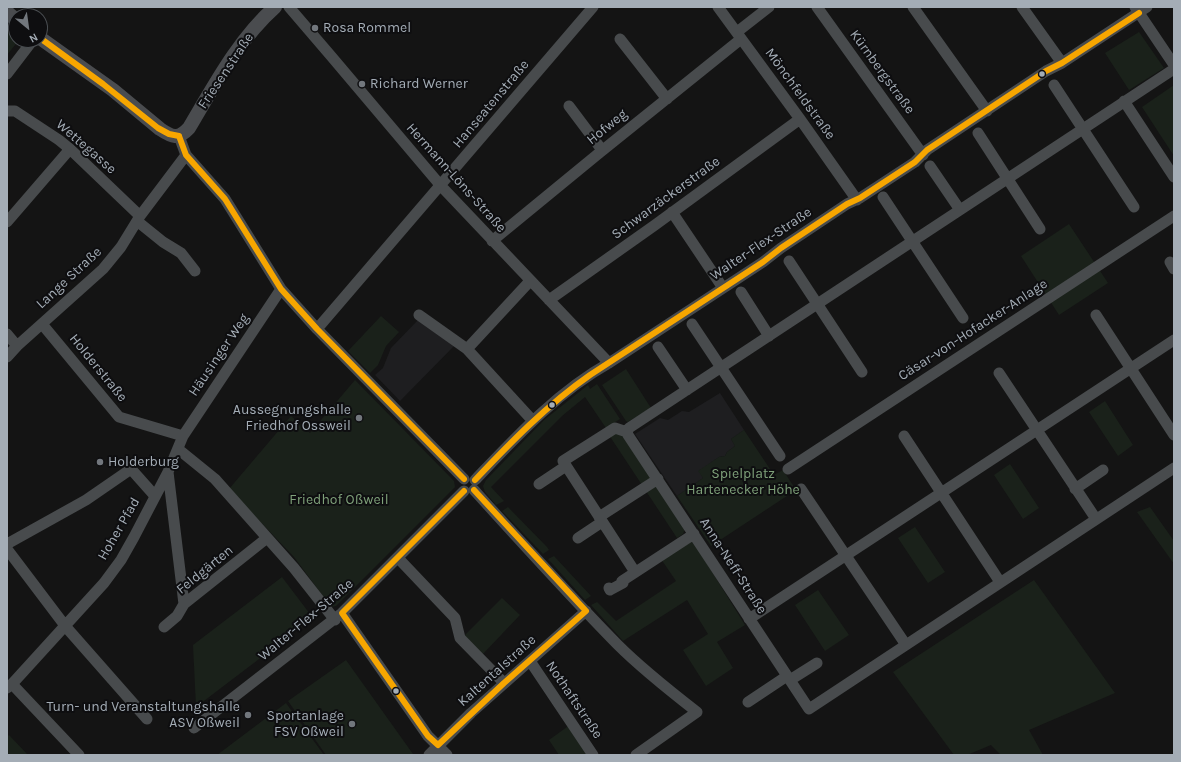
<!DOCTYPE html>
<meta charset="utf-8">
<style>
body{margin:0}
#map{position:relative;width:1181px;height:762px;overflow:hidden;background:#141414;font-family:Karla,sans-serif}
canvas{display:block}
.frame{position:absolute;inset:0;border:8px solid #a4adb6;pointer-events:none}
.north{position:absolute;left:8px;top:8px;width:40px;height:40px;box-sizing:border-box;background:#0e0e10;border:1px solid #4a4e52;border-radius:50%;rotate:151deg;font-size:11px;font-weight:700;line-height:16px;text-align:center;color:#a4adb6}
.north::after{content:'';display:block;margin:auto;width:14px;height:18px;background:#72777d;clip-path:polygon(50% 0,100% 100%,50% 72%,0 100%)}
</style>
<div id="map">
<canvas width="1181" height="762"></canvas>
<div class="frame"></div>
<div class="north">N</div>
</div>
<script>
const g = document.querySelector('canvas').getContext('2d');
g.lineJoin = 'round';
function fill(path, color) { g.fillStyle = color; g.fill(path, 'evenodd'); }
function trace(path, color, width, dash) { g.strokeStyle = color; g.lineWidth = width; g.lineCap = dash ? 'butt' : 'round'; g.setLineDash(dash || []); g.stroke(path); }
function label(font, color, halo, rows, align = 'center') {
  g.font = font + ' Karla,sans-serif'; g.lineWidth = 4; g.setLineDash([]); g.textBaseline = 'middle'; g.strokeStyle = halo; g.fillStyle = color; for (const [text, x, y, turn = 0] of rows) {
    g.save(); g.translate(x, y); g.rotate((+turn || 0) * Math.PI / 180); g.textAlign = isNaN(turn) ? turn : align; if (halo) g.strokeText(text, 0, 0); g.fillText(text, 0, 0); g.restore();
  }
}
fill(new Path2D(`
 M 418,320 L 455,345 L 400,401 L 375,375 L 383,368 L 391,348 Z
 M 720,393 L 744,430 L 731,439 L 735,446 L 727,452 L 725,456 L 719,457 L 699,471 L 703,478 L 677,496 L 635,434 L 660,418 L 668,420 L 682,411 L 689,412 Z`), '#1e1e20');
fill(new Path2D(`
 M 7,29 L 16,36 L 16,40 L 19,40 L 7,55 Z
 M 1139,32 L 1164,68 L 1129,90 L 1105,53 Z
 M 1174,85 L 1174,156 L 1142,107 Z
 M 1069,224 L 1108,283 L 1059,315 L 1021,256 Z
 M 381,316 L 399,332 L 386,346 L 378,365 L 370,373 L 348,351 Z
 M 626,369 L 651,408 L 628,422 L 626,421 L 602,385 Z
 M 355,380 L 454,481 L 455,487 L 336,606 L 331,607 L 294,557 L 229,489 L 291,416 L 310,433 Z
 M 597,384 L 620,419 L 606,428 L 585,397 L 562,416 L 491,487 L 504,501 L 496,505 L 485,492 L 483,486 L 486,480 L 544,420 L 588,385 L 590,389 Z
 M 1105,401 L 1133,445 L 1118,456 L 1089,412 Z
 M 744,430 L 774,475 L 783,470 L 796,490 L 711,546 L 677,496 L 703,478 L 698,471 L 719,457 L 725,456 L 727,452 L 735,446 L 731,439 Z
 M 621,433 L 685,529 L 683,534 L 677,538 L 609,435 Z
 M 1010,464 L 1039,508 L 1023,519 L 994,475 Z
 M 508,507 L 547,547 L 549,550 L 543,554 L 502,511 Z
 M 1150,507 L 1174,541 L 1174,564 L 1137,512 Z
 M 915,527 L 945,572 L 928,583 L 898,538 Z
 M 693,541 L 745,625 L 717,642 L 733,668 L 706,686 L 683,650 L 708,634 L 687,600 L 623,641 L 591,605 L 597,602 L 616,621 L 676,581 L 661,559 Z
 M 554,556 L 591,596 L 585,600 L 548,559 Z
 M 282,577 L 313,618 L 196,707 L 193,645 Z
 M 1034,580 L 1115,693 L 1029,730 L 1043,755 L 1001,755 L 991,745 L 967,755 L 954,755 L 893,672 Z
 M 818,590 L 849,635 L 825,651 L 795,605 Z
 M 502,598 L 520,615 L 483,654 L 464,636 Z
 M 346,660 L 413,754 L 411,755 L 326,755 L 288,701 Z
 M 286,703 L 324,755 L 217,755 Z
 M 567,727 L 569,727 L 589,755 L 559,755 L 549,740 Z
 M 9,735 L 28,755 L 7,755 L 7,737 Z`), '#1a211a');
trace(new Path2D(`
 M 289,7 L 331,56 L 441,186 L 609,363
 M 718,7 L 800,119 L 857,200
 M 817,7 L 923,155
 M 913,7 L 987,111
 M 1022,7 L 1062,63
 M 1135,7 L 1174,65
 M 737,32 L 769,7
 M 620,39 L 667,99
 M 7,74 L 33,40
 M 1054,85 L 1134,207
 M 1124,101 L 1174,177
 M 569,106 L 602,150
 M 7,111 L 15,111 L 59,140 L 70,149 L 140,216
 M 978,133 L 1040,229
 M 179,136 L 186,155 L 225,199 L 281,289 L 317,329 L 464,479
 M 930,166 L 960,210
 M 883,197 L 963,318
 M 672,212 L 723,288
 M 137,221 L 163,242 L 181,253 L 195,271
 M 7,222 L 70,149
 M 492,241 L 598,154 L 741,39
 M 789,261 L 862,372
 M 1170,262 L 1174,269
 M 530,281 L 467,349 L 533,421
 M 741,292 L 769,336
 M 549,300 L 655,225 L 800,119
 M 419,315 L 467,349
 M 1096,315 L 1174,435
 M 42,324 L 119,417 L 183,436
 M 692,324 L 780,456
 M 317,329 L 593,7
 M 7,334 L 17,346
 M 658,347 L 687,390
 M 7,357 L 17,346 L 103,269 L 121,247 L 140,216 L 186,155
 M 999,373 L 1096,519
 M 627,432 L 628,435 L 809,709 L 1174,468
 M 627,432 L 629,428 L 1174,69
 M 627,432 L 615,428 L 563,461 L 635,572
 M 904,436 L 1000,582
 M 178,449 L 215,479 L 294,568 L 335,620
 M 788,469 L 1174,216
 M 168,472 L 184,604
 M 475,480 C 515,438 557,392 609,363 L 763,262 L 781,248 L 847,204 L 860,198 L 915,162 L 927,150 L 1046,71 L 1062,63 L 1147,7
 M 539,484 L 566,466
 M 801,489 L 906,645
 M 1075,489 L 1103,470
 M 474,490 C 522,543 569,595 618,645 C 642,669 670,691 697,712 L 636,755
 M 599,517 L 658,479
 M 578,538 L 602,522
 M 7,544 L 86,500 L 131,469 L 155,496
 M 7,549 L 66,627 L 147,719
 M 398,558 L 455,618 L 460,638 L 504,683
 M 609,588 L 610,590 L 623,583 L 622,581 L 694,534
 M 342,613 L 428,736 L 447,755
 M 749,619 L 1174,340
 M 164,627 L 177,616 L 184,604 L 267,538
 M 530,661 L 593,755
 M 790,680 L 817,663
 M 12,684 L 79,755
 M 7,688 L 12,684 L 104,583 L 121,560 L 134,537 L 168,472 L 183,436 L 281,289
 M 748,702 L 787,676
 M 194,728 L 342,613 L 464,491
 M 429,755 L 471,713 L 586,611`), '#484b4d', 11);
trace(new Path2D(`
 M 7,12 L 16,20
 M 40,38 L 113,90 L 160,129 C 172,137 178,140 189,128 C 214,86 238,40 275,7`), '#4a4c4f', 14);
trace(new Path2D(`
 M 40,38 L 103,84 L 158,128 L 169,134 L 179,136
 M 179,136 L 186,155 L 225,199 L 281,289 L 317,329 L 464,479
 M 475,480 C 511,442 547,405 590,375 L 763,262 L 781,248 L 847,204 L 860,198 L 915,162 L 927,150 L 1046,71 L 1062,63 L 1139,13
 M 464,491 L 342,613 L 428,736 L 438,745 L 504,683 L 586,611 L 474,490`), '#f7a600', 6);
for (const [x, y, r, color] of [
 [315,28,4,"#72777d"],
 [1042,74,3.5,"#a4adb6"],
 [362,84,4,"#72777d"],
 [552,405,3.5,"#a4adb6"],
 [359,418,4,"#72777d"],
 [100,462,4,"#72777d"],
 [396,691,3.5,"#a4adb6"],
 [248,715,4,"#72777d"],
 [352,724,4,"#72777d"]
]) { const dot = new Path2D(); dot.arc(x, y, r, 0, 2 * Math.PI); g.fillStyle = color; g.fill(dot); trace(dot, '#0e0e10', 1.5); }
label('14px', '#a4adb6', '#0e0e10', [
 ["Rosa Rommel",323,28],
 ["Richard Werner",370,84],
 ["Aussegnungshalle",351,410,"right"],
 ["Friedhof Ossweil",351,426,"right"],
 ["Holderburg",108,462],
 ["Turn- und Veranstaltungshalle",240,707,"right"],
 ["ASV Oßweil",240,723,"right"],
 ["Sportanlage",344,716,"right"],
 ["FSV Oßweil",344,732,"right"]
], 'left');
label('14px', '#a4adb6', '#0e0e10', [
 ["Friesenstraße",226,71,-56],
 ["Kürnbergstraße",882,72,54],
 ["Mönchfeldstraße",800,94,54],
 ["Hanseatenstraße",491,104,-50],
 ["Hofweg",607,127,-39],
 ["Wettegasse",86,147,41],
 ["Hermann-Löns-Straße",456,178,48],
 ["Schwarzäckerstraße",666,198,-36],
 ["Walter-Flex-Straße",761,244,-34],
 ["Lange Straße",69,278,-43],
 ["Cäsar-von-Hofacker-Anlage",973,330,-33],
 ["Häusinger Weg",219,355,-56],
 ["Holderstraße",98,368,51],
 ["Hoher Pfad",119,529,-60],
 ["Anna-Neff-Straße",733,566,57],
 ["Feldgärten",205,570,-39],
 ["Walter-Flex-Straße",306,620,-40],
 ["Kaltentalstraße",497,671,-42],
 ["Nothaftstraße",574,700,56]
]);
label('14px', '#7fa17a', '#0e0e10', [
 ["Spielplatz",743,474],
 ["Hartenecker Höhe",743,490],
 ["Friedhof Oßweil",339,500]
]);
</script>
